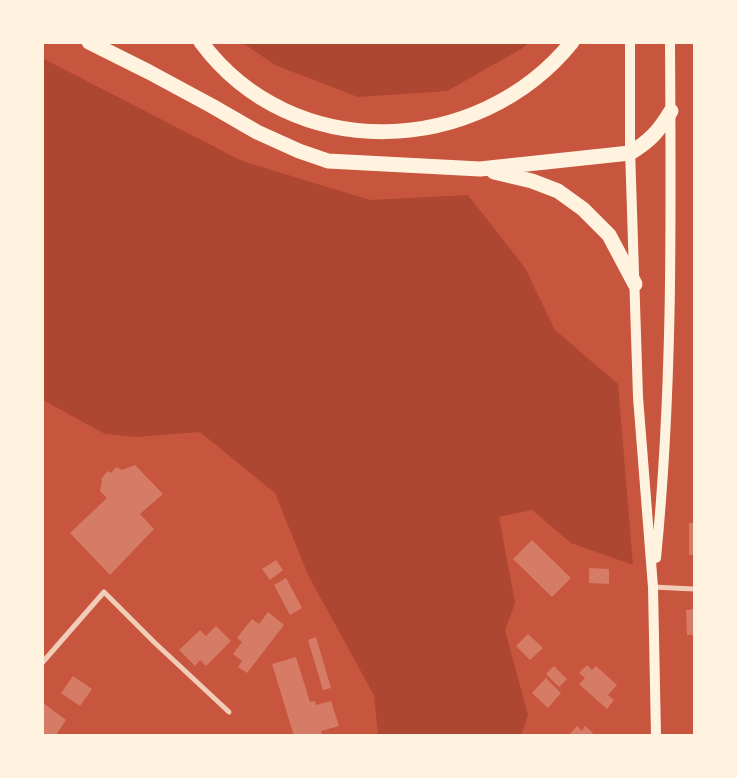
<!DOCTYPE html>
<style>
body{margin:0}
#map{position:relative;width:737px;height:778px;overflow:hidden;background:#c8553d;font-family:Overpass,sans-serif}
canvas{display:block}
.frame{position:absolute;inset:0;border:44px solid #fff3e0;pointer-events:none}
</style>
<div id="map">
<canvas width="737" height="778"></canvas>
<div class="frame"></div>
</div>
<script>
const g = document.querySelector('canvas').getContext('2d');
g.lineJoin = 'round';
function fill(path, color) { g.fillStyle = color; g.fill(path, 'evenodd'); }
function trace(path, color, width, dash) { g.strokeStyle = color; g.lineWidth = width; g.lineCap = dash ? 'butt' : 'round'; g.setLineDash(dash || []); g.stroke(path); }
fill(new Path2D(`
 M 243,43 L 528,43 L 523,48 L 447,91 L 358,97 L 275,65 Z
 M 42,58 L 242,161 L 370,200 L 468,195 L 525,268 L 555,330 L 618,384 L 633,565 L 571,543 L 532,510 L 499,517 L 515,603 L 505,630 L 528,715 L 521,735 L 378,735 L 374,695 L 308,575 L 275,493 L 200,432 L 137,437 L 105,434 L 43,400 Z`), '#ae4732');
fill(new Path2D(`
 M 135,465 L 163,494 L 140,514 L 154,529 L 110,575 L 70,533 L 107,498 L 100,491 L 102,481 L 101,479 L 108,471 L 111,473 L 116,467 L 122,470 Z
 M 689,523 L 694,523 L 694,555 L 689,555 Z
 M 532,540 L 571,578 L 552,597 L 513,559 Z
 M 276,560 L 283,570 L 270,580 L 262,569 Z
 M 589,568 L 609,569 L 609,584 L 589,583 Z
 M 286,578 L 302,608 L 290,615 L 274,585 Z
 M 694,609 L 694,635 L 687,635 L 686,610 Z
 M 268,612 L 284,625 L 247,673 L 238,667 L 242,661 L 233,654 L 242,642 L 237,638 L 252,619 L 259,624 Z
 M 216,626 L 231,641 L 206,666 L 200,660 L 195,666 L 179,650 L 200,630 L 206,636 Z
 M 528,634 L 543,648 L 530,660 L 516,646 Z
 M 316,637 L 331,688 L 323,690 L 308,640 Z
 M 296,657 L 310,702 L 315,701 L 316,705 L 331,701 L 339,726 L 321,731 L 322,736 L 294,736 L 272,664 Z
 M 587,665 L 592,670 L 596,666 L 617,685 L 608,695 L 614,700 L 607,709 L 579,684 L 585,678 L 579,673 Z
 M 554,666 L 567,679 L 559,687 L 546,674 Z
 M 73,676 L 92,689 L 80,706 L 61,693 Z
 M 546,678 L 561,693 L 548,708 L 532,693 Z
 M 42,702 L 66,720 L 55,736 L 42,736 Z
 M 577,726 L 582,731 L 585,726 L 593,733 L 591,736 L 568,736 Z`), '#d67c66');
trace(new Path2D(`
 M 653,587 L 694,589
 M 42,663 L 104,592 L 154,642 L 229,712`), '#f1ccb7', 5);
trace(new Path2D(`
 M 630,42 L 630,149 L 638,397 L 653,587 L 656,736
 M 656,558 C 673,387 671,214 670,42`), '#fff3e0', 10);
trace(new Path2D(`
 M 89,42 L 149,72 L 212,106 L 257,132 L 299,151 L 328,161 L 480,169 L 630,153 C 650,141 659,131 671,111
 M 201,42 C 292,165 478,158 572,42
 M 494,172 L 532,181 L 558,191 L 583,209 L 609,235 L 635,284`), '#fff3e0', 15);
</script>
